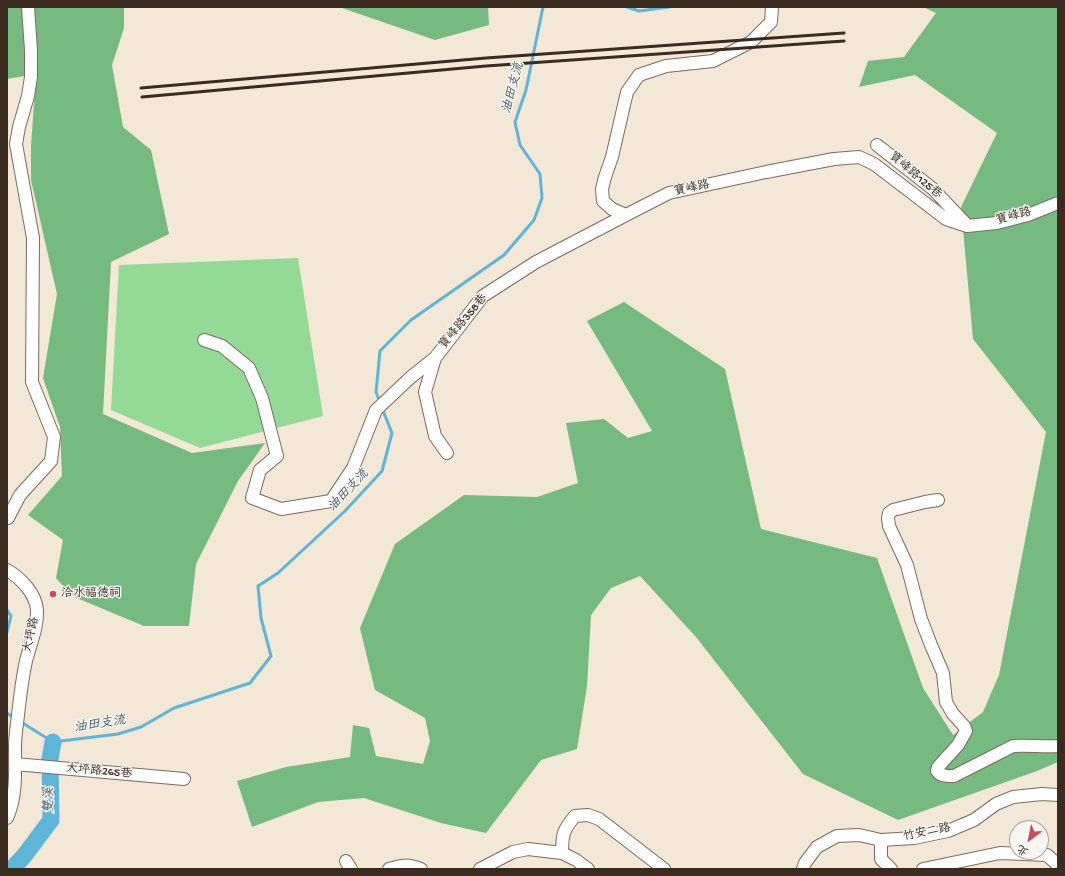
<!DOCTYPE html>
<meta charset="utf-8">
<style>
body{margin:0}
#map{position:relative;width:1065px;height:876px;overflow:hidden;background:#f3e7d5;font-family:"Gochi Hand","LXGW WenKai TC",sans-serif}
canvas{display:block}
.frame{position:absolute;inset:0;border:8px solid #3b2a1e;pointer-events:none}
.north{position:absolute;left:1009px;top:820px;width:40px;height:40px;box-sizing:border-box;background:#f6f6f2;border:1px solid #aba49d;border-radius:50%;rotate:212deg;font-size:11px;font-weight:700;line-height:16px;text-align:center;color:#3b2a1e}
.north::after{content:'';display:block;margin:auto;width:14px;height:18px;background:#d1495b;clip-path:polygon(50% 0,100% 100%,50% 72%,0 100%)}
</style>
<div id="map">
<canvas width="1065" height="876"></canvas>
<div class="frame"></div>
<div class="north">北</div>
</div>
<script>
const ctx = document.querySelector('canvas').getContext('2d');
ctx.lineJoin = 'round';
function fillPath(path, color) {
  ctx.fillStyle = color;
  ctx.fill(path, 'evenodd');
}
function strokePath(path, color, width, dash) {
  ctx.strokeStyle = color;
  ctx.lineWidth = width;
  ctx.lineCap = dash ? 'butt' : 'round';
  ctx.setLineDash(dash || []);
  ctx.stroke(path);
}
function label(font, color, halo, rows, align = 'center') {
  ctx.font = font + ' "Gochi Hand","LXGW WenKai TC",sans-serif';
  ctx.lineWidth = 3;
  ctx.setLineDash([]);
  ctx.textBaseline = 'middle';
  ctx.strokeStyle = halo;
  ctx.fillStyle = color;
  for (const [text, x, y, turn = 0] of rows) {
    ctx.save();
    ctx.translate(x, y);
    ctx.rotate((+turn || 0) * Math.PI / 180);
    ctx.textAlign = isNaN(turn) ? turn : align;
    if (halo) ctx.strokeText(text, 0, 0);
    ctx.fillText(text, 0, 0);
    ctx.restore();
  }
}
const green = new Path2D(`
 M298,258L323,416L200,448L111,410L119,265Z`);
const forest = new Path2D(`
 M7,7H124V28L112,65L123,127L151,150L169,234L111,262L103,414L192,453L265,443L238,481L196,564L189,626H144L72,596L56,578L63,540L28,515L62,476L60,427L43,378L57,294L31,180V146L36,74L7,79Z
 M339,7H488L489,25L435,40Z
 M923,7H1058V762L1037,771L898,820L803,774L696,637L640,576L611,588L591,615L587,686L577,749L541,760L486,833L441,823L364,798L318,802L252,827L237,781L286,767L350,757L353,725L369,728L376,756L423,764L430,741L425,718L375,690L360,628L395,544L464,495L537,497L578,483L566,423L604,419L628,438L652,431L587,321L624,302L725,369L761,529L877,558L923,688L953,735L983,712L999,675L1046,432L973,339L961,207L997,133L915,75L859,87L868,61L904,57L936,13Z`);
const stream = new Path2D(`
 M627,7L639,11L669,7
 M380,402L376,392L380,351L411,320L504,255L534,220L542,198L540,174L520,145L515,122L526,90L543,7
 M7,610L11,616L7,632
 M7,713L14,718
 M21,722L53,742L118,734L141,727L174,708L250,683L271,656L261,618L258,586L278,573L345,511L382,471L392,433L382,408`);
const river = new Path2D(`
 M12,869L24,856L51,820L50,759L53,742`);
const minor = new Path2D(`
 M772,7L771,22L751,42L713,61L666,66L639,75L627,92L612,157L605,177L602,189L603,201L612,209L626,215L669,193L766,172L834,159L859,157L874,164L946,219L967,226L997,223L1028,215L1058,203
 M877,145L933,189L967,225
 M204,340L222,346L249,368L262,398L277,456L260,470L252,498L281,509L331,501L353,468L376,410L411,377L435,358
 M447,453L435,436L425,392L435,358L483,296L536,262L626,215
 M938,500L925,502L893,510L889,513L888,518L889,526L907,565L921,619L931,645L943,673L946,702L953,714L964,726L966,731L958,745L938,767L937,771C941,777 948,776 954,776L1013,746C1028,745 1043,747 1058,746
 M8,518L20,495L51,461L54,437L32,382L33,238L16,144L19,127L28,96L31,77V50L28,7
 M7,570C21,578 36,594 37,610C38,627 30,645 26,661C22,679 20,697 18,715C17,725 15,736 15,746C15,769 17,796 7,818
 M15,764L184,779
 M881,840V859L891,869
 M562,853C562,835 563,830 575,816L588,815L599,819L664,869
 M346,861L351,869
 M389,869C401,865 408,864 421,869
 M480,869L513,852L528,849L562,853L576,860L588,869
 M803,869L805,863L817,847L837,836L859,835L881,840L914,838L948,831L974,820L996,804L1013,797L1042,794L1058,795
 M923,869L1000,853L1047,855L1058,865`);
const rail = new Path2D(`
 M141,88L486,58L844,33
 M142,97L486,66L844,41`);
const markers = [
 [53,594,4,"#d1495b"]
];
const streetNames = [
 ["寶峰路125巷",915,176,40],
 ["寶峰路",692,189,-12],
 ["寶峰路",1014,217,-15],
 ["寶峰路358巷",464,322,-50],
 ["大坪路",32,635,-78],
 ["大坪路265巷",99,772,5],
 ["竹安二路",927,833,-11]
];
const poiNames = [
 ["洽水福德祠",61,594]
];
const waterNames = [
 ["油田支流",514,88,-75],
 ["油田支流",349,491,-46],
 ["油田支流",100,725,-9],
 ["雙溪",50,800,-91]
];
fillPath(green, '#92da95');
fillPath(forest, '#75ba7e');
strokePath(stream, '#5db5da', 3);
strokePath(river, '#5db5da', 17);
strokePath(minor, '#7b6c5e', 14);
strokePath(minor, '#fff', 12);
strokePath(rail, '#3b2a1e', 3);
for (const [x, y, r, color] of markers) {
  const dot = new Path2D();
  dot.arc(x, y, r, 0, 2 * Math.PI);
  ctx.fillStyle = color;
  ctx.fill(dot);
  strokePath(dot, '#f6f6f2', 1.5);
}
label('12px', '#3b2a1e', '#f6f6f2', streetNames);
label('12px', '#3b2a1e', '#f6f6f2', poiNames, 'left');
label('italic 13px', '#475b60', '#f6f6f2', waterNames);
</script>
